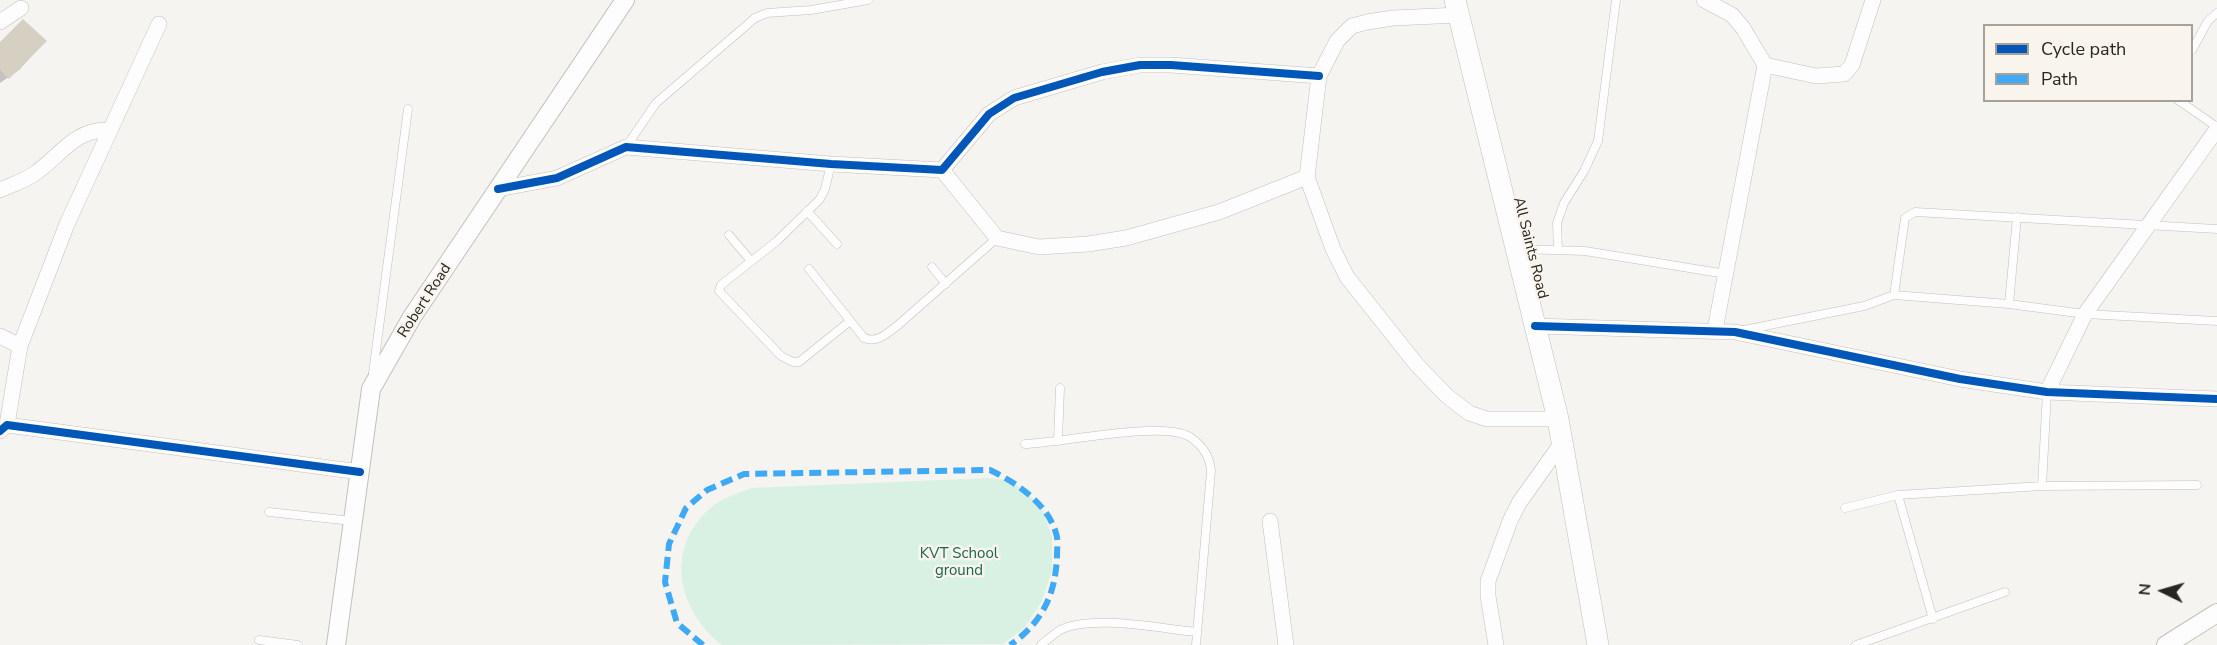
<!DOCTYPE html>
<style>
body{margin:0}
#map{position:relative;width:2217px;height:645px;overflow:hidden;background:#f6f4f0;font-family:"Nunito Sans",sans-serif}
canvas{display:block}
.legend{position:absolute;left:1983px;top:24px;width:210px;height:78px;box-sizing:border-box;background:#f9f5ed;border:2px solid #a5a29c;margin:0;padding:8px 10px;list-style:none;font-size:18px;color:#272623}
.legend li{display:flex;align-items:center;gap:12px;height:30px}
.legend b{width:30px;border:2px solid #a5a29c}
.north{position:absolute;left:2133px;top:561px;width:60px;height:60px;-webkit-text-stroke:4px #f9f5ed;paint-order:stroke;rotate:275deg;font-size:16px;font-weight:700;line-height:24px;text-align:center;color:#272623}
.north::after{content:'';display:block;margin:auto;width:21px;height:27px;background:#272623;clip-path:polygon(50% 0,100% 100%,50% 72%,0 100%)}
</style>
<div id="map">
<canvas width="2217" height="645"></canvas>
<ul class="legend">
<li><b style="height:8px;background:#0057b8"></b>Cycle path</li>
<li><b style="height:8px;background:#3fa9f5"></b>Path</li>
</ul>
<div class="north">N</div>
</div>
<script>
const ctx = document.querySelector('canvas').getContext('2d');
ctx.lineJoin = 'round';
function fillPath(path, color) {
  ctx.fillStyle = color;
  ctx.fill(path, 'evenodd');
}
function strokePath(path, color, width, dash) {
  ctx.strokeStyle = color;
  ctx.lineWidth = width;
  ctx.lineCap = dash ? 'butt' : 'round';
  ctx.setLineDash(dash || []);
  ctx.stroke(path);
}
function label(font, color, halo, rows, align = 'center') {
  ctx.font = font + ' "Nunito Sans",sans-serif';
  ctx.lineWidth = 5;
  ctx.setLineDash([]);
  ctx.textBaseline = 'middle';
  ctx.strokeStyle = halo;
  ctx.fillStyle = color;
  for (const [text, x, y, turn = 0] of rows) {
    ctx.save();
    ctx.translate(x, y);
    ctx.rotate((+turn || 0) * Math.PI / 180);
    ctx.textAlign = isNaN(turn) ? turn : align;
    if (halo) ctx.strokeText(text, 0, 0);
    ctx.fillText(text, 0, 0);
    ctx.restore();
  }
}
const green = new Path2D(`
 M989,478L1012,481L1041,506L1052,537V571L1042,601L1024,628L1003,644L722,645C681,613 665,557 703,515C716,500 735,494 752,488Z`);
const shadow = new Path2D(`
 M45,41L19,70L0,83V44Z`);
const building = new Path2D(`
 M23,19L47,41L9,79L0,70V42Z`);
const service = new Path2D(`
 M2192,50L2208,21L2217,13
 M2178,100L2217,127
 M626,147L656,103L755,18L767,13L811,10L868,0
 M831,164L825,189L820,199L777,241L721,285L719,291L781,356L793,362H799L850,321
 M807,211L837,244
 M729,235L751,261
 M1519,249L1585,251L1726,274
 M1558,250L1557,223L1564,203L1584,171L1598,141L1616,0
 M932,267L946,284
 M809,269L864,338C878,343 886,334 897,326L997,238
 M1894,295L1905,218L1915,212L2217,229
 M2009,304L2017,217
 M1744,330L1864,306L1894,295L2009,304L2085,314L2217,321
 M373,373L408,109
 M1058,441L1060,388
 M1025,444C1061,443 1163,420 1190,437C1202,445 1210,457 1211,471L1196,645
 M2042,486L2047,392
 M1898,495L1933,619
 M1845,508L1898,495L2042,486L2197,485
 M269,512L352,521
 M259,640L298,645
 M1041,645C1047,640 1054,634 1060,630C1092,614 1162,629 1197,632
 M1856,645L2005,592`);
const minor = new Path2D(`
 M1704,0L1732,15L1743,28L1765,65L1715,330
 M1459,15L1393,18L1367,22L1352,26L1337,41L1319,76L1307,177L1333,249L1347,277L1417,365L1447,396L1469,413L1487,419H1558
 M0,22L21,8
 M1765,65L1816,76L1844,74L1852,65L1873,0
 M942,170L997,238L1039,247L1088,244L1126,238L1219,212L1307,177
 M498,189L557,178L626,147L831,164L942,170L989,114L1014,98L1102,72L1140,65H1171L1319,76
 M0,190C11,185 24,181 34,174C62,155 73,129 110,130
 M1535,326L1735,332L1960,379L2047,392L2217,399
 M0,336L20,346L7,425
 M20,346L67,224L159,24
 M2047,392L2085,314L2217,129
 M0,431L7,425L360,472
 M1270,521L1286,645
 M1496,645L1488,596V581L1510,521L1519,503L1561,444`);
const tertiary = new Path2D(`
 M336,645L371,389L412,317L625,0
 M2166,645L2217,613`);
const secondary = new Path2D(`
 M1455,0L1558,419L1598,645`);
const quiet = new Path2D(`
 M703,645L677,623L665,582L669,544L686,508L707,490L744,474L990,470C1017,483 1050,505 1057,537C1058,542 1057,550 1057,555C1056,594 1042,623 1010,645`);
const cycleway = new Path2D(`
 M498,189L557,178L626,147L831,164L942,170L989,114L1014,98L1102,72L1140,65H1171L1319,76
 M1535,326L1735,332L1960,379L2047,392L2217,399
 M0,431L7,425L360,472`);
const streetNames = [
 ["All Saints Road",1530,248,76],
 ["Robert Road",425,301,-57]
];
const parkNames = [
 ["KVT School",959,554],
 ["ground",959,571]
];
fillPath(green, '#d8f1e2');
fillPath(shadow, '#0003');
fillPath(building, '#d6d0c3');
strokePath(service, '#c1bfbc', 9);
strokePath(minor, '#c1bfbc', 16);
strokePath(tertiary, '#c1bfbc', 20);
strokePath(secondary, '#c1bfbc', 22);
strokePath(service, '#fefdfd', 8);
strokePath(minor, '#fefdfd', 15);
strokePath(tertiary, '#fefdfd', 18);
strokePath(secondary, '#fefdfd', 21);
strokePath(quiet, '#3fa9f5', 6, [12, 6]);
strokePath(cycleway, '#0057b8', 8);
label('15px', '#272623', '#f9f5ed', streetNames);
label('15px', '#186548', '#f9f5ed', parkNames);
</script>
